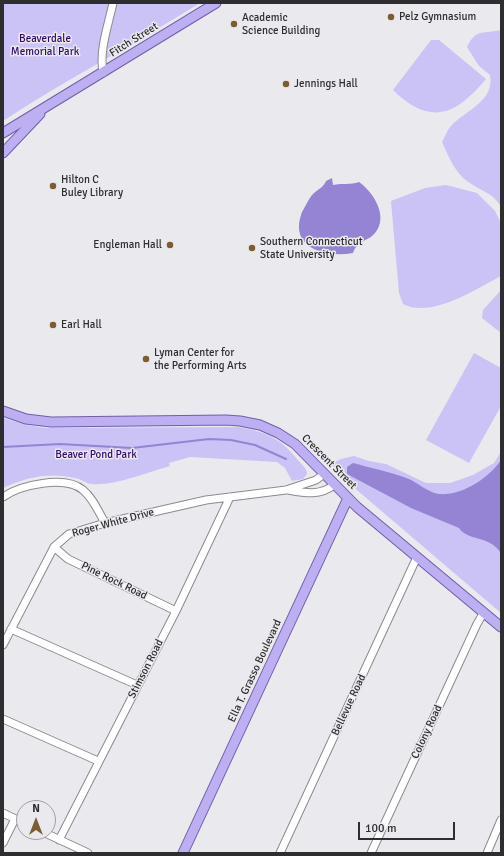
<!DOCTYPE html>
<style>
body{margin:0}
#map{position:relative;width:504px;height:856px;overflow:hidden;background:#eae9ee;font-family:Signika,sans-serif}
canvas{display:block}
.frame{position:absolute;inset:0;border:4px solid #2e2e30;pointer-events:none}
.north{position:absolute;left:16px;top:800px;width:40px;height:40px;box-sizing:border-box;background:#eae9ee;border:1px solid #9f9ea2;border-radius:50%;rotate:0deg;font-size:11px;font-weight:700;line-height:16px;text-align:center;color:#2e2e30}
.north::after{content:'';display:block;margin:auto;width:14px;height:18px;background:#7c5c32;clip-path:polygon(50% 0,100% 100%,50% 72%,0 100%)}
.scale{position:absolute;left:358px;top:822px;width:97px;height:18px;box-sizing:border-box;border:2px solid #2e2e30;border-top:0;padding-left:5px;font-size:12px;line-height:14px;white-space:nowrap;color:#2e2e30;-webkit-text-stroke:3px #eae9ee;paint-order:stroke}
</style>
<div id="map">
<canvas width="504" height="856"></canvas>
<div class="frame"></div>
<div class="north">N</div>
<div class="scale">100 m</div>
</div>
<script>
const ctx = document.querySelector('canvas').getContext('2d');
ctx.lineJoin = 'round';
function fillPath(path, color) {
  ctx.fillStyle = color;
  ctx.fill(path, 'evenodd');
}
function strokePath(path, color, width, dash) {
  ctx.strokeStyle = color;
  ctx.lineWidth = width;
  ctx.lineCap = dash ? 'butt' : 'round';
  ctx.setLineDash(dash || []);
  ctx.stroke(path);
}
function label(font, color, halo, rows, align = 'center') {
  ctx.font = font + ' Signika,sans-serif';
  ctx.lineWidth = 3;
  ctx.setLineDash([]);
  ctx.textBaseline = 'middle';
  ctx.strokeStyle = halo;
  ctx.fillStyle = color;
  for (const [text, x, y, turn = 0] of rows) {
    ctx.save();
    ctx.translate(x, y);
    ctx.rotate((+turn || 0) * Math.PI / 180);
    ctx.textAlign = isNaN(turn) ? turn : align;
    if (halo) ctx.strokeText(text, 0, 0);
    ctx.fillText(text, 0, 0);
    ctx.restore();
  }
}
const green = new Path2D(`
 M3,3H200C135,44 67,79 3,121Z
 M501,30V207C493,192 480,191 467,181C455,173 448,155 442,142C445,137 447,130 451,126C466,110 495,101 490,75L479,66L467,47C476,28 484,34 501,30Z
 M431,40H439L486,79C455,116 430,126 393,90Z
 M446,185L477,193L495,211L501,223V276C476,289 431,319 403,304L399,293L391,201L425,188Z
 M501,290V333L482,318L483,310Z
 M474,353L501,368V406L469,463L426,440Z
 M3,418L27,425L46,428L239,427C266,432 280,438 297,459C301,464 307,468 307,474L303,479L292,481L285,468L277,462L190,457L169,463L170,466C147,472 116,486 92,484C87,484 81,479 75,478C50,472 26,477 3,488Z
 M501,452V613L358,491L331,464L341,459L354,456L369,461L386,464L426,483H450L473,475L494,463Z`);
const water = new Path2D(`
 M332,178L333,185C343,183 350,185 359,182C373,192 389,216 375,233C368,242 358,239 353,253C325,258 288,248 302,212C305,207 309,198 313,194C318,189 324,187 326,181Z
 M501,460V553C489,535 467,541 459,528L411,508L347,474V467L353,463C371,468 391,472 409,479C418,483 429,493 439,494C462,496 489,478 501,460Z`);
const stream = new Path2D(`
 M3,447L60,444L132,448L209,439L231,440L255,445L286,459`);
const minor = new Path2D(`
 M103,73C99,50 108,26 113,3
 M288,490C305,493 320,496 334,485
 M3,497C20,485 65,475 83,490C93,498 98,511 105,523
 M54,547L68,559L176,611
 M11,629L137,685
 M3,645L54,547L69,534L105,523L206,500L286,490L316,480L324,474
 M3,719L98,761
 M3,813L24,823
 M43,832L88,853
 M59,840L176,611L230,497
 M3,843L15,819
 M280,853L417,557
 M371,853L477,624L484,612
 M487,853L501,820`);
const major = new Path2D(`
 M3,133L216,3
 M3,153L40,114
 M3,411L26,419L51,422L226,420L240,421L260,425L278,433L295,444L357,507L501,627
 M183,853L348,498`);
const markers = [
 [391,17,4,"#7c5c32"],
 [234,24,4,"#7c5c32"],
 [286,84,4,"#7c5c32"],
 [53,186,4,"#7c5c32"],
 [170,245,4,"#7c5c32"],
 [252,248,4,"#7c5c32"],
 [53,325,4,"#7c5c32"],
 [146,359,4,"#7c5c32"]
];
const poiNames = [
 ["Pelz Gymnasium",399,17],
 ["Academic",242,18],
 ["Science Building",242,31],
 ["Jennings Hall",294,84],
 ["Hilton C",61,180],
 ["Buley Library",61,193],
 ["Southern Connecticut",260,242],
 ["State University",260,255],
 ["Engleman Hall",162,245,"right"],
 ["Earl Hall",61,325],
 ["Lyman Center for",154,353],
 ["the Performing Arts",154,366]
];
const parkNames = [
 ["Beaverdale",45,39],
 ["Memorial Park",45,52],
 ["Beaver Pond Park",96,455]
];
const streetNames = [
 ["Fitch Street",134,40,-32],
 ["Crescent Street",329,462,45],
 ["Roger White Drive",113,523,-15],
 ["Pine Rock Road",114,581,26],
 ["Stimson Road",146,669,-63],
 ["Ella T. Grasso Boulevard",255,671,-65],
 ["Bellevue Road",349,705,-65],
 ["Colony Road",427,732,-65]
];
fillPath(green, '#cbc2f6');
fillPath(water, '#9484d3');
strokePath(stream, '#9484d3', 2);
strokePath(minor, '#8b8a8f', 9);
strokePath(major, '#705ea8', 11);
strokePath(minor, '#fff', 7);
strokePath(major, '#beaef2', 9);
for (const [x, y, r, color] of markers) {
  const dot = new Path2D();
  dot.arc(x, y, r, 0, 2 * Math.PI);
  ctx.fillStyle = color;
  ctx.fill(dot);
  strokePath(dot, '#eae9ee', 1.5);
}
label('11px', '#2e2e30', '#eae9ee', poiNames, 'left');
label('11px', '#310a6a', '#eae9ee', parkNames);
label('11px', '#2e2e30', '#eae9ee', streetNames);
</script>
